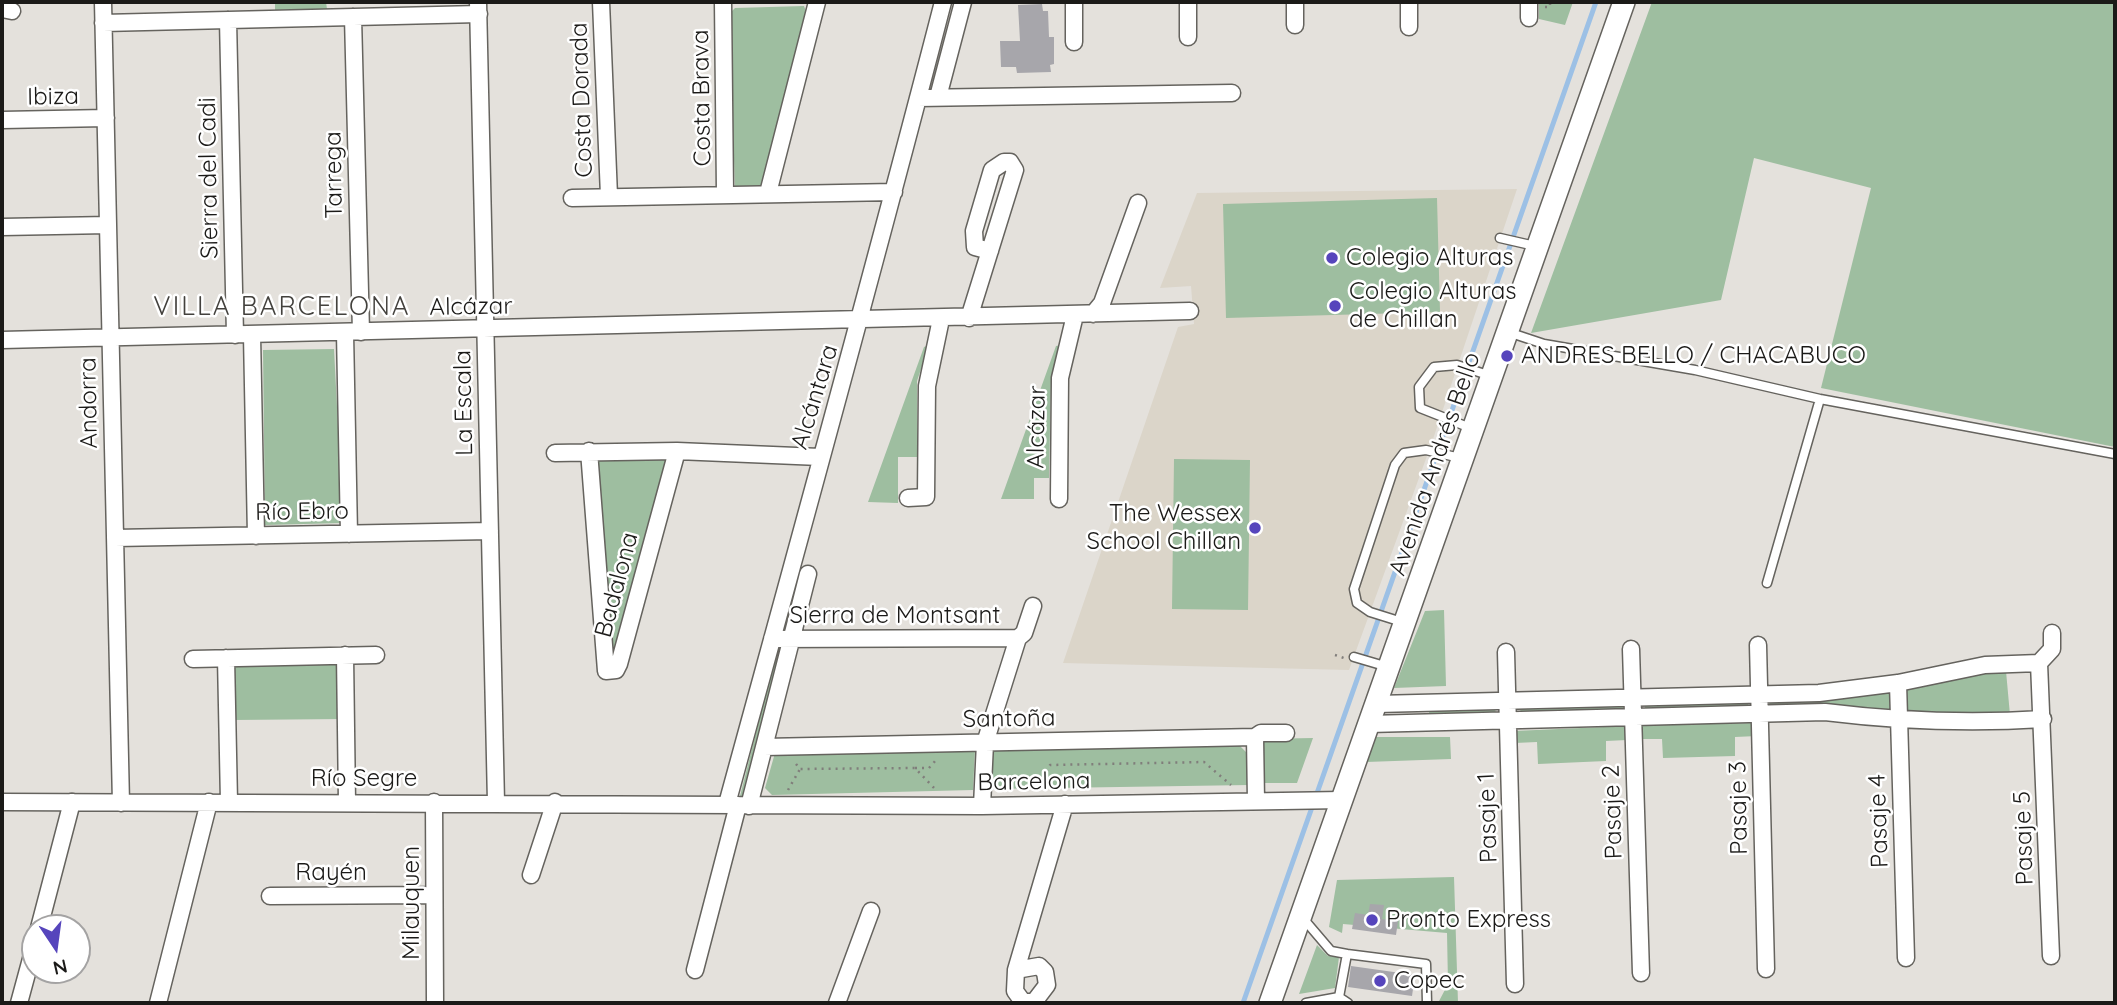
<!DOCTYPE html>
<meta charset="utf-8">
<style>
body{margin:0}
#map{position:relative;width:2117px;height:1005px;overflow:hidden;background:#e4e1dc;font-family:Quicksand,sans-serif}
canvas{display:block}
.frame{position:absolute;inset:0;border:4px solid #1b1a18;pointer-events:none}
.north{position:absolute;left:21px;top:914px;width:70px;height:70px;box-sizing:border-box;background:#fff;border:2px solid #a4a3a3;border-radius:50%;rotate:167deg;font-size:19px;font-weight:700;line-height:28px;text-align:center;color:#1b1a18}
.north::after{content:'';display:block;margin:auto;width:24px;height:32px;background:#5645bc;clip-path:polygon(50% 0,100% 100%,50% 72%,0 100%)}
</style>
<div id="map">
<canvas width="2117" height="1005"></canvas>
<div class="frame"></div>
<div class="north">N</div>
</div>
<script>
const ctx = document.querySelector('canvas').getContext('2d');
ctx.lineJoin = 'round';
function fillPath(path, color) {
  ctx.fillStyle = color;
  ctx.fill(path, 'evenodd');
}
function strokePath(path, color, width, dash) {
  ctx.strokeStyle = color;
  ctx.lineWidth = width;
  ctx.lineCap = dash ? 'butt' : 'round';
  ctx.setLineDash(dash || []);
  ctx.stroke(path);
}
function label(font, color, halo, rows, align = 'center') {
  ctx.font = font + ' Quicksand,sans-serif';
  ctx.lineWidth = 5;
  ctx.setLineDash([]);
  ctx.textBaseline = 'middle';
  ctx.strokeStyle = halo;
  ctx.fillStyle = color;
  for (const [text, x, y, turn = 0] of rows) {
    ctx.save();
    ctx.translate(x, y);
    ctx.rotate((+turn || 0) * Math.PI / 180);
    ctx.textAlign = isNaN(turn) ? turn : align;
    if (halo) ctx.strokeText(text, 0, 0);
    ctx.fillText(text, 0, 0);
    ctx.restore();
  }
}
const built = new Path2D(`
 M1517,189L1431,445L1349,670L1063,663L1178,327L1194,324L1191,286L1160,288L1197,193Z`);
const green = new Path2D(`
 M275,2H326L327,9L275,10Z
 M1539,2H1573L1565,25L1539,19Z
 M1652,2H2115V447L1821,388L1871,188L1754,158L1721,300L1531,333Z
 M804,6L808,17L762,189H735L729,14L735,8Z
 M1437,198L1440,312L1226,318L1223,204Z
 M929,345L917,381V457H898V503L868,502L924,347Z
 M1061,345L1051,378L1049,478H1034V499H1001L1056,346Z
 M334,349L343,523L265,525L263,350Z
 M593,453L674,455L610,667Z
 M1174,459L1250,460L1248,610L1172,609Z
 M1444,610L1446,686L1394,688L1425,611Z
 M775,658L780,659L745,797L740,796Z
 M341,660L343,719L233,720V665Z
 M2006,671L2010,715L1924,716L1770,706L1769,701L1977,672Z
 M1748,701V707L1645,710V705Z
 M1623,704V710L1521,714L1520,708Z
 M1495,708L1496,714L1429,716V710Z
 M1757,723V736L1735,737V756L1663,758L1662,739H1641V725Z
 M1626,726L1627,740L1606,741V761L1538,764L1537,742L1515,743L1514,731Z
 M1375,737H1450L1451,759L1366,762Z
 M1313,738L1297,783H1261L1260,739Z
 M1240,746L1249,755V785L990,789L992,749Z
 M975,750L973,790L772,795L765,788L775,753Z
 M1454,877L1458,1003H1438L1448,984L1447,933L1343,924L1342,933L1329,927L1337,880Z
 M1317,945L1328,956L1339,957L1335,988L1299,994Z`);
const stream = new Path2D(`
 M1243,1003L1596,2`);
const building = new Path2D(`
 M1042,4L1043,11H1048L1049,37H1054V64L1050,65L1051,72L1017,73L1016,67H1001L1000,41H1020L1018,5Z
 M1370,904L1384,905L1382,919L1398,921L1396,935L1352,929L1355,913L1368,915Z
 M1351,966L1415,975L1412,996L1348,987Z`);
const path = new Path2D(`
 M1545,7H1550V2
 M1335,655L1344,658
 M796,764L800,769L915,768L935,789
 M915,768H929L936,760
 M788,790L800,769
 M1036,790L1050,765L1204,762L1231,785`);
const lane = new Path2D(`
 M1500,238L1535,246
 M1508,332L1544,344L1695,370L1820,399L2115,454
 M1473,429L1420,408L1419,387L1434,367L1457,365L1491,376
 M1767,583L1820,399
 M1402,622L1370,612L1357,603L1354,589L1395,465L1404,453L1426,450L1460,458
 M1354,657L1388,667
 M1302,917L1331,951L1347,954
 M1339,997L1347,954L1426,964L1427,1003
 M1306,1003L1339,997L1348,1003`);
const street = new Path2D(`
 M103,2L121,803
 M478,2L496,802
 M601,2L609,196
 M723,2L725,193
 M1074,2V42
 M1188,2V37
 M1295,2V25
 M1409,2V27
 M1529,2V18
 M2,9L12,11
 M353,17L361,332
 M228,20L235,335
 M103,23L479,14
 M938,97L963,2
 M918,98L1232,93
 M2,120L106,118
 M768,193L817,2
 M572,198L894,192
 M2,227L108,225
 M1093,314L1102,303L1138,203
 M969,318L1015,170L1010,162H1004L992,170L974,231L975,247L990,251
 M345,333L349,534
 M252,335L256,536
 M2,340L1190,311
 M589,451L606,671L616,670L619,664L677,451
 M555,453L677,451L820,457
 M908,498L926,497L927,386L941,319
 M1059,499L1060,378L1075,315
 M115,538L490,531
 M772,639L1018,638
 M1758,645L1766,969
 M1631,649L1641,973
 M1506,652L1515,984
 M345,655L347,802
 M226,658L229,802
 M193,659L376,655
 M2039,663L2052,649V633
 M1898,683L1906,958
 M1377,704L1819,693L1898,683L1985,665L2039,663L2051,956
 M1369,724L1825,712C1898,721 1969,724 2043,719
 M1255,737L1261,733H1286
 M764,747L1255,737L1256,801
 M2,802L982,806L1342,800
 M434,802L435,1003
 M727,804C800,537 874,270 943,2
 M749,806L808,574
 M982,806L985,743L1018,638L1024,633L1033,606
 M531,875L555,802
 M270,896L434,895
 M39,928L72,802
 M695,970L738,805
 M1016,970L1039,966L1045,972L1047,985L1034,1002H1023L1015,991L1016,970L1065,804
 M19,1003L35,944
 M158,1003L209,802
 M837,1003L871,911`);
const secondary = new Path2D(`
 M1270,1003L1624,2`);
const markers = [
 [1332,258,7,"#5645bc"],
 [1335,306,7,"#5645bc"],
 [1507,356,7,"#5645bc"],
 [1255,528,7,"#5645bc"],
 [1372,920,7,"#5645bc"],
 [1380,981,7,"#5645bc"]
];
const streetNames = [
 ["Ibiza",53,97,-1],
 ["Costa Brava",702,98,-91],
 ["Costa Dorada",582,100,-92],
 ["Tarrega",334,175,-91],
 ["Sierra del Cadi",209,178,-91],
 ["Alcázar",471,307,-1],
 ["Alcántara",815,397,-73],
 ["Andorra",89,403,-91],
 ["La Escala",464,403,-91],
 ["Alcázar",1037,427,-89],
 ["Avenida Andrés Bello",1435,464,-71],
 ["Río Ebro",302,512,-1],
 ["Badalona",617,585,-75],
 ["Sierra de Montsant",895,616],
 ["Santoña",1009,719,-1],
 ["Río Segre",364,779],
 ["Barcelona",1034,782,-1],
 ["Pasaje 3",1739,808,-91],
 ["Pasaje 2",1613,812,-92],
 ["Pasaje 1",1488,818,-92],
 ["Pasaje 4",1879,821,-92],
 ["Pasaje 5",2024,838,-92],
 ["Rayén",331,873],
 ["Milauquen",412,903,-90]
];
const poiNames = [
 ["Colegio Alturas",1346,258],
 ["Colegio Alturas",1349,292],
 ["de Chillan",1349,320],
 ["ANDRES BELLO / CHACABUCO",1521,356],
 ["The Wessex",1241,514,"right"],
 ["School Chillan",1241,542,"right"],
 ["Pronto Express",1386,920],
 ["Copec",1394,981]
];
const neighbourhoodNames = [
 ["VILLA BARCELONA",282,307]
];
fillPath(built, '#dbd5c9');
fillPath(green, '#9ebea0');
strokePath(stream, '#9cc0e5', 5);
fillPath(building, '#a7a6ab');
strokePath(lane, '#65635e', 11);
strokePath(street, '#65635e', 19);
strokePath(secondary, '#65635e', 24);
strokePath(path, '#807e7b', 2.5, [2, 5]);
strokePath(lane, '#fff', 8);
strokePath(street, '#fff', 16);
strokePath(secondary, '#fff', 21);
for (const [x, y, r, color] of markers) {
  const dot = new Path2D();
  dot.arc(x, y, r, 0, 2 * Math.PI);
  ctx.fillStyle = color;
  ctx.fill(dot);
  strokePath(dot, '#fff', 2.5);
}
label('24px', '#1b1a18', '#fff', streetNames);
label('24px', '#1b1a18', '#fff', poiNames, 'left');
ctx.letterSpacing = '2px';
label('26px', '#43413d', '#fff', neighbourhoodNames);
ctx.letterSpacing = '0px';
</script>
